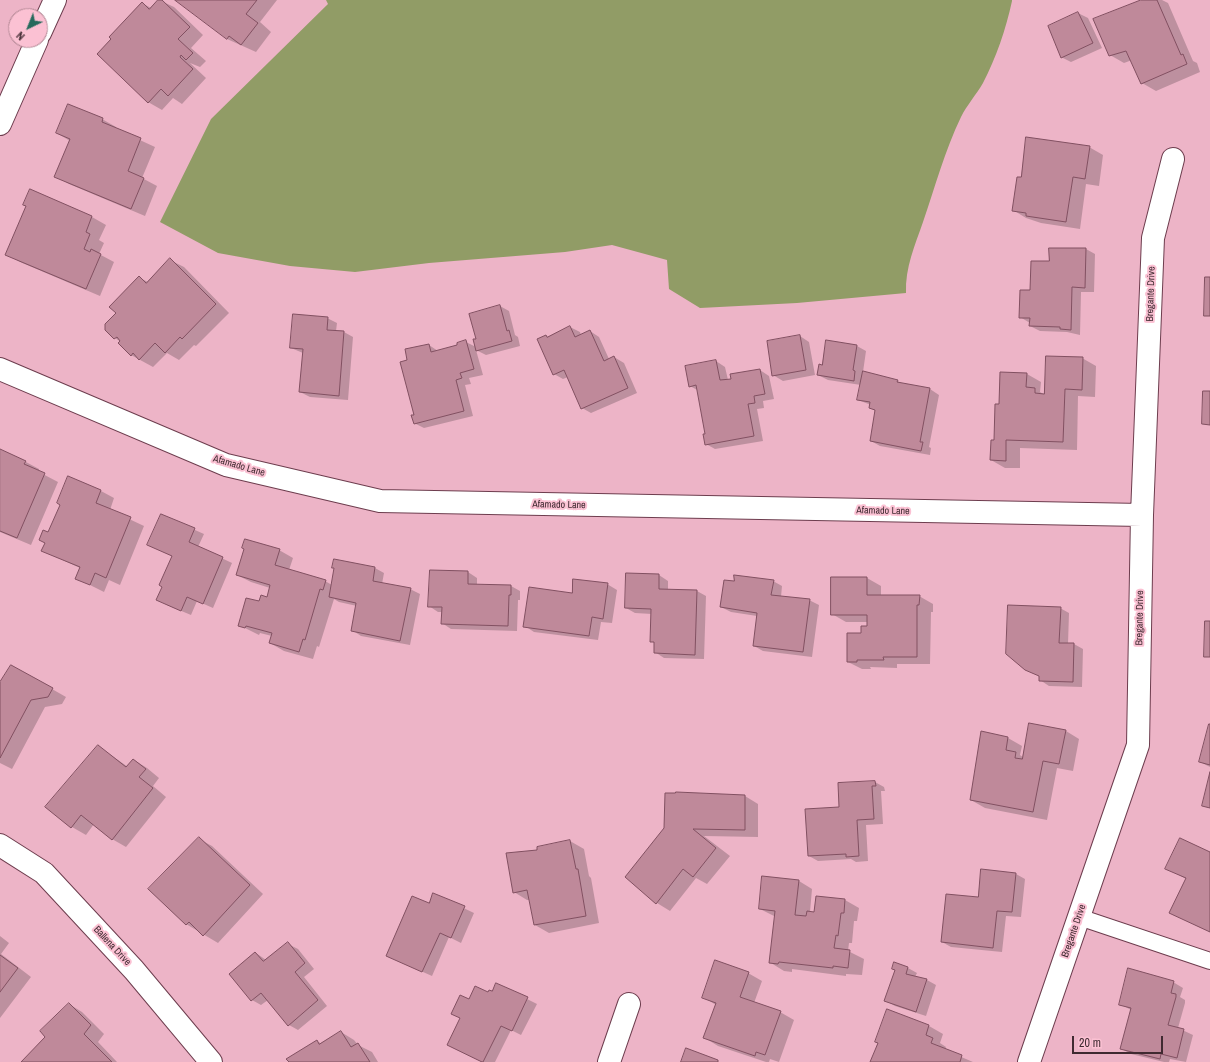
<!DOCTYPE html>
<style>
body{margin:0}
#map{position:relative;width:1210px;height:1062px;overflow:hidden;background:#edb4c7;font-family:"Archivo Narrow",sans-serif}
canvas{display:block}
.north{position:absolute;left:8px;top:8px;width:40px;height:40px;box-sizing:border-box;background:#fbc1d3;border:1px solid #b08592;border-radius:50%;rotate:223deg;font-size:11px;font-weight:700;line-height:16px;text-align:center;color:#402a31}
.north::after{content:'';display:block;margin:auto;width:14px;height:18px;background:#256a5c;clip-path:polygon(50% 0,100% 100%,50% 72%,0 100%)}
.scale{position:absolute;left:1072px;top:1036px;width:91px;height:18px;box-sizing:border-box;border:2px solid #402a31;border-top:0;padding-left:5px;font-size:12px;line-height:14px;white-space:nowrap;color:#402a31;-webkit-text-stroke:3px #fbc1d3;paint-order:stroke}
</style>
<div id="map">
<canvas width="1210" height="1062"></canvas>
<div class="north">N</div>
<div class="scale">20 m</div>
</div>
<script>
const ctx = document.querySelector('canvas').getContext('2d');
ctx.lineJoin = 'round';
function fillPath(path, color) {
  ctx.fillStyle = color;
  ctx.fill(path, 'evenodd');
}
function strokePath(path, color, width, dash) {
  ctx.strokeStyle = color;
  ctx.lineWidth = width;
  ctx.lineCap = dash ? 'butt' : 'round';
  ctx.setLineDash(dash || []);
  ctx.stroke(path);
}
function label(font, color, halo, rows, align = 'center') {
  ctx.font = font + ' "Archivo Narrow",sans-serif';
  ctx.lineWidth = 4;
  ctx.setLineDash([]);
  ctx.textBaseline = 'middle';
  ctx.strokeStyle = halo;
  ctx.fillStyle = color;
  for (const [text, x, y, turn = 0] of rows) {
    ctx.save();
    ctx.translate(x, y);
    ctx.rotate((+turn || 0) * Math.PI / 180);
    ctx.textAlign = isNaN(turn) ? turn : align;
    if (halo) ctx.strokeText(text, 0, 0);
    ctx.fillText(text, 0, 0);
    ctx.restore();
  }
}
const green = new Path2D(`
 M326,0H1012V1C1006,29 996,58 983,83C976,95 967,105 961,117C945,150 935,187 923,222C915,245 905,268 906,293L797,303L700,308L669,289L667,260L612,245L565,252L429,263L355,272L290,266L218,253L160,222L211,119L328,4Z`);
const shadow = new Path2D(`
 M159,0L174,7L203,35L191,48L206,61L200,67L190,63L206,78L182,104L173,98L162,110L148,102L142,3L151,8Z
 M177,0H277L260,22L271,32L256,52L227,39Z
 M1143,0H1162L1168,3L1193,61L1197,63L1200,72L1156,91L1142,83L1132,60L1124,63L1110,55Z
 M1078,13L1088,18L1102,48L1071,62L1061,57Z
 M102,119L116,127V129L155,147L142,178L157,186L145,216L69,184L55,176L70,141L57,133Z
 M1089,147L1103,155L1099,186L1086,184L1080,229L1041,223L1026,218L1013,210L1022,178Z
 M30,191L92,217L106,225L99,240L104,243L99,254L114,262L100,296L20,262L6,254L27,206Z
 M1086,249L1095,254L1094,292H1081L1080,335L1067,332L1040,331L1030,326V323L1020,317L1031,291L1050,262Z
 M170,260L184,267L229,313L196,346L194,345L179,360L167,353L153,367L131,355L121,342L115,338L117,313L140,278L148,282Z
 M500,306L509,311L515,335L518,337L520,346L486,355L476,350L483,375L469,378L471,384L465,385L473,416L424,428L414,423L408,360L429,345L438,351L459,346L466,342L476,347L477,339Z
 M327,318L337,323L336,331L344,332L353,337L348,400L310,397L300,392L303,353L291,348Z
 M570,327L580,332L581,335L590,331L599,337L609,359L614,357L624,363L637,393L591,413L582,408L568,377L563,379L554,374L546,336L548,337Z
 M800,336L809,342L815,375L783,381L773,375Z
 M827,341L857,346L866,351L863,372L897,381L904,384L930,389L939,395L929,447L931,448L930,455L880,446L871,441L876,411L870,408L871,405L858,400L861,385L828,380L818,375L822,366Z
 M1082,358L1096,366L1095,397L1078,396L1077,450L1020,448V468H1005L991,460L1000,405L1027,374L1041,382L1040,392L1045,395Z
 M716,361L725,367L728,380L760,370L769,376L774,399L763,401L764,408L757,409L763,441L715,449L706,444L707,435L699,391L690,386Z
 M0,450L26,462L39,469V472L58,482L31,545L0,532Z
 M101,491L114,498L110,510L144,526L120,585L109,580L104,592L76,578L80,568L43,551L46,543L40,540Z
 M161,515L204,534L198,547L232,563L213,608L197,601L191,615L167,605L163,586L172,556L149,545Z
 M279,550L293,558L289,570L325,581L332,585L375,568L384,573L382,584L410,589L420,594L410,645L361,636L352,630L357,606L339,602L334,599L319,647L317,646L313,659L284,651L270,643L272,636L260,633L259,635L239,625L260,603L267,598L270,588L251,582L237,575Z
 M431,571L468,572L477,578V585L511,586L520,591V600H518L517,631L451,629L442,623L443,612H438L429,606Z
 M627,574L659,575L668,581V590L697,591L706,596L704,659L664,658L655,652V643L651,641L652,614L635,613L626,608Z
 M832,578H867L881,586V596H919L933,604V612H931L930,664H897V668L870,667L871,669H862L848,662L862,634L868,627V622H846L832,614Z
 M773,581L782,586L781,597L809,600L819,605L812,657L763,651L754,646L757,616L731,612L721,607Z
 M607,584L617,590L612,623L601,622L598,640L534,632L525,626L572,594Z
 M1060,608L1069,613L1068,644H1074L1083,649L1082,687L1049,686L1040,680V676L1026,669Z
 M0,683L52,689L66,697L62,704L45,707L12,769L0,763Z
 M1210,726V767L1200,762Z
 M1066,731L1079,739L1073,771L1057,768L1047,820L985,808L971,800L982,733L1008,738L1022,746L1020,755L1024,758Z
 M98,746L128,767L134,760L147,768L159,778L153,786L166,797L126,847L112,839L94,824L86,835L72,827L47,807Z
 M875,782L884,787L885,791H881L883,824L866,825L868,861L856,862L851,859L818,861L809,856L840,808L839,784Z
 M745,796L758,804V837L704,836L730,856L707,884L696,878L670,911L657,903L665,828Z
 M199,839L212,846L263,894L218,943L186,924Z
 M570,841L584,849L589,876L591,878L599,923L549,933L535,925L530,900H527L514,892L507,854L539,851Z
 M1210,853V932L1170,913L1186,879L1166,868Z
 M1016,874L1025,879L1021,917L1006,916L1002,952L951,947L942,942L978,898Z
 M799,881L812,889L810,912L815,913L845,900L859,908L857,921H854L852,943H849L848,951L864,959L862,975L846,974V976L792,969V972L784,971L771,963L776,917L760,909Z
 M434,894L474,913L461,943L449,937L432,976L387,956L429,904Z
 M0,936L9,943L1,954L31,977L0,1018Z
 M288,944L298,949L314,969L304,977L327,1006L298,1030L289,1025L268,1000L261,1005L252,1000L256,953L266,960Z
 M908,968L917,973L915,977L927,980L936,985L926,1016L895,1006L886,1001Z
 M748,973L762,981L754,1003L780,1012L794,1020L779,1062L770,1059L769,1062H766L718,1046L705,1038L716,1005L703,997Z
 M1173,982L1183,988L1180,997L1185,1000V1003L1178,1028L1193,1035L1186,1062L1170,1059L1169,1062H1164L1131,1054L1122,1049L1131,1010L1120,1004Z
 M497,984L537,1004L521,1035L511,1030L495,1062H482L448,1045L488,993L493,992Z
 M69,1004L82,1012L104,1034L98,1042L117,1062H22L47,1037Z
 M887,1010L929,1026L943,1034L940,1043L946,1047L945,1050L973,1062H872Z
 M341,1032L354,1040L358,1045L372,1052L378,1062H290L317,1041L322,1044Z`);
const building = new Path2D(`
 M158,0H162L190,27L178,39L193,53L186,60L181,55L180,57L193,69L168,96L161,89L148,103L97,54L111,39L109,37L142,2L149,9Z
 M175,0H257L246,14L258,23L241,45L229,36L227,39Z
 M1141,0H1157L1181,55L1183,54L1187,64L1141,84L1126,51L1109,56L1093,19Z
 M1078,12L1093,43L1061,58L1048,26Z
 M68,104L103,118L102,122L141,138L128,171L144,178L131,209L54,177L70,139L56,133Z
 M1026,137L1090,146L1085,179L1073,177L1066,222L1026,216V213L1012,211L1017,177H1021Z
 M30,189L92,216L86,232L90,234L84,249L90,252L91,249L101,254L86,289L5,255L26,206L23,205Z
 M1049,248H1086L1085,288L1072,287L1071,330L1060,329V327L1029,326L1030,318H1019L1020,290H1030L1031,261H1049Z
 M170,258L216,304L182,339L180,337L165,353L155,343L139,360L133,353L131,356L118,343L120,341L117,337L114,339L105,330V324L116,313L109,307L139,276L146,283Z
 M1205,277H1210V316H1204Z
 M500,305L507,331L509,330L512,341L476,351L473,339H476L469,314Z
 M293,314L328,317L327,330L344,331L339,396L299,392L303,349L290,348Z
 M570,326L575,337L590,330L604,361L614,356L628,388L581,409L564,370L553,375L537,339L546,335L547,337Z
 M800,335L806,370L772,376L767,341Z
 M466,340L474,369L460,373L462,378L456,380L464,411L414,424L411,415H414L400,362L407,360L405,349L429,344L431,352L457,345V343Z
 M826,340L857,345L853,370L855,371L854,381L817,375L819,364L822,365Z
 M1046,356L1083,357L1082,390L1065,389L1063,442L1006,440V461L990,460L991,440H994L995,404H999L1000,372L1027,373L1026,387L1035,388V393L1044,394Z
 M716,360L720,380L731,379L730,374L760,369L765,394L754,396L755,403L748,404L754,436L705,445L703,434H705L696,385L689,387L685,366Z
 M863,371L898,380L897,382L930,388L920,442H923L921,451L870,441L875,410L869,408L870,402L857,400Z
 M1203,391H1210V425L1202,424Z
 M0,449L26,461L24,464L45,473L17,538L0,531Z
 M68,476L101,490L96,503L131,517L106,578L95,573L90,585L75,579L80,567L41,551L45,543L39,540L43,530L48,532L60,505L57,503Z
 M161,514L195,528L189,542L223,557L203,604L187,597L181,611L156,600L162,587L159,585L172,556L147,545Z
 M245,539L280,549L275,565L326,580L323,590L320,589L305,640L303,639L299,652L269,643L272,633L246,626L245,628L238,626L246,598L259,601L261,595L267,597L270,585L236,575L244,549L242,548Z
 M334,559L375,567L373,581L411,588L400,641L351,631L356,603L329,597L334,568H332Z
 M430,570L468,571V584L511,585V595H509L508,626L441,624L442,607H428Z
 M626,573L659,574V589L697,590L695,655L654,653V642H650L651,609L625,608Z
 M734,575L774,580L771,595L810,599L803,652L753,646L757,613L720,607L724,580L734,581Z
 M831,577H867V595H920L919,605H917V657H883L884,660H857V662H847V633H861V626H867V615H831Z
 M573,579L608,583L603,619L592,617L589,636L523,627L529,587L572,593Z
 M1008,605L1061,607L1059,643H1074L1073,682L1039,681V676L1025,670L1006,654Z
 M1205,621H1210V657H1204Z
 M11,665L53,688L48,697L31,700L0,758V682Z
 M1029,723L1066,730L1059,764L1043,761L1033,812L970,800L981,731L1008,737L1006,750L1016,752L1015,758L1022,759Z
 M1209,724H1210V765L1199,762Z
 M98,745L126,767L133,759L146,769L139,777L153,788L112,840L81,815L71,828L45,807Z
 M1210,772V808L1202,806Z
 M875,781L876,786H872L874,819L857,820L859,856L846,857V854L808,856L805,809L839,807L838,783Z
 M676,792L745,795V830L693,829L716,848L693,877L683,869L656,904L625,877L664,828L665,793H675Z
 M199,837L250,885L203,936L189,922L186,925L148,889Z
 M1180,838L1210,852V932L1169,913L1186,878L1165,869Z
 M570,840L576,869H578L586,916L534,925L527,890L513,893L506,853L537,850V847Z
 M981,869L1016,873L1012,912L997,911L993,948L941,942L946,894L978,897Z
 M762,876L799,880L795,915L806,916L807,911L814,912L816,896L845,899L844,913H841L838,936L836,935L834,948L850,950L848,968L833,966V968L779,962L778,964L769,963L775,911L759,909Z
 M433,893L465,906L451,938L440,933L422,972L386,956L412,896L429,903Z
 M288,942L305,963L295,972L318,1000L288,1026L261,993L251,1001L229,974L255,952L263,961Z
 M0,955L18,968L0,992Z
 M715,960L749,972L740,997L781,1011L765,1055L756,1052L755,1056L703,1038L716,1003L702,998Z
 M894,962L908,967L906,974L927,979L916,1012L884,1001L895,970L892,969Z
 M1128,968L1174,981L1171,993L1176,994V997L1168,1025L1184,1029L1177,1058L1161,1054L1160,1059L1120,1049L1131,1008L1119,1005Z
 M496,983L528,997L512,1031L501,1026L483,1062H482L447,1045L460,1018L451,1014L460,995L469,999L475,986L488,992L489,990L492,991Z
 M69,1003L91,1025L84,1034L112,1062H21L45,1037L40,1031Z
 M887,1009L929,1025L926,1035L933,1038L931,1043L962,1055L960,1062H870L878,1043L875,1042Z
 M341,1031L351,1047L358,1043L370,1062H289L286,1059L317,1040L319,1044Z
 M686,1048L718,1060V1062H681Z`);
const lane = new Path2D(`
 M1079,917L1210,961`);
const street = new Path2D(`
 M40,33L55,0
 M0,124L37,40
 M0,369L226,465L380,501L1142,515
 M0,845L44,873L134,970L211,1062
 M609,1062L629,1004
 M1029,1062L1138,745L1142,515L1153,238L1173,159`);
const streetNames = [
 ["Bregante Drive",1151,294,-88],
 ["Afamado Lane",239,466,16],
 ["Afamado Lane",559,505,1],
 ["Afamado Lane",883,511,1],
 ["Bregante Drive",1140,618,-89],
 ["Bregante Drive",1074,931,-71],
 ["Ballena Drive",112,946,47]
];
fillPath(green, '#919c66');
fillPath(shadow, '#0003');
fillPath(building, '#bf899a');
strokePath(building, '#815061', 1);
strokePath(lane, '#6d3d4e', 18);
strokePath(street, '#6d3d4e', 24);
strokePath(lane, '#fff', 16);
strokePath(street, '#fff', 22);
label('10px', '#402a31', '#fbc1d3', streetNames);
</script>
